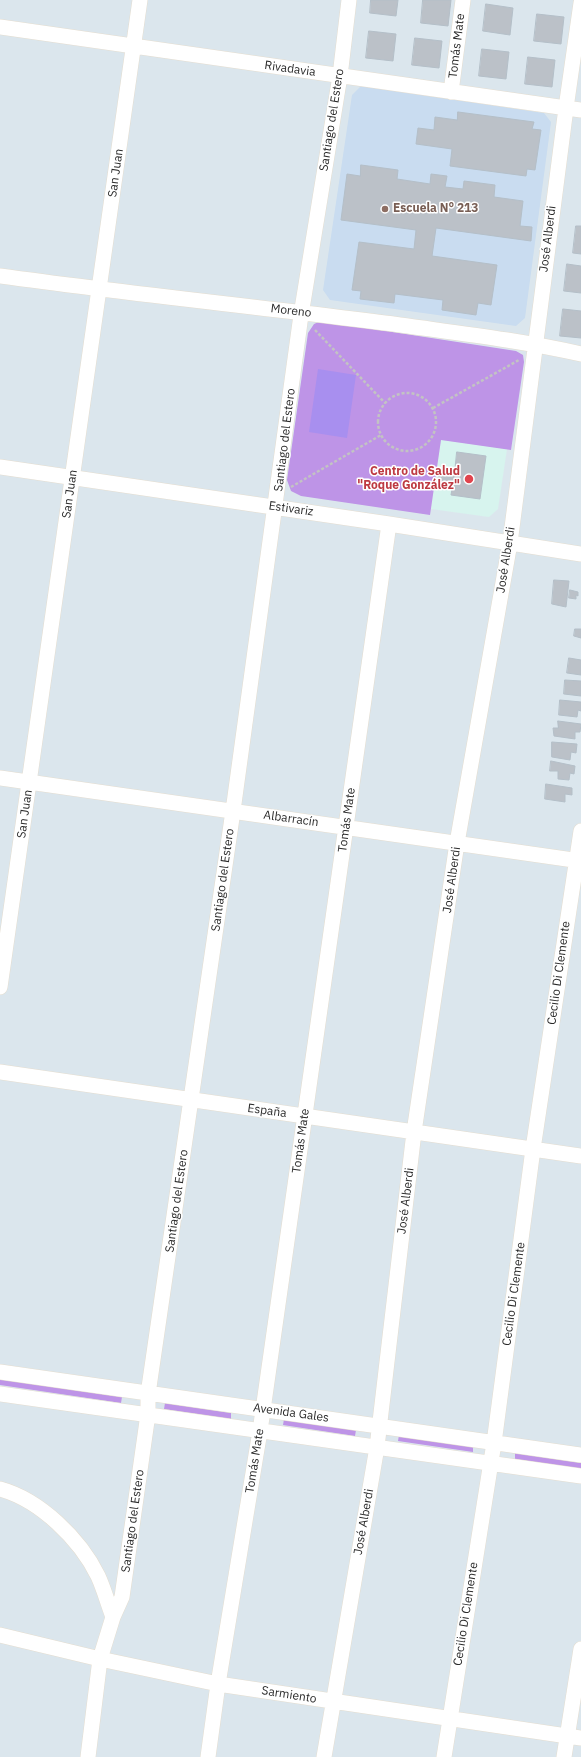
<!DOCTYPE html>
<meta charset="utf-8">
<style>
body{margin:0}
canvas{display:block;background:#dbe6ed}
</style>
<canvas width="581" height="1757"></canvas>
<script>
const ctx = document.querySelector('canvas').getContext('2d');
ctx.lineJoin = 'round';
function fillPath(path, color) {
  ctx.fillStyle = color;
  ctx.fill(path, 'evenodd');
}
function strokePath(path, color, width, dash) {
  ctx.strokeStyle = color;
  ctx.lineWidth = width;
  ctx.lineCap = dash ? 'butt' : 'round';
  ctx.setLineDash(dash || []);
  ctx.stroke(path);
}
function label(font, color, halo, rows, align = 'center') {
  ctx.font = font + ' "IBM Plex Sans",sans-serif';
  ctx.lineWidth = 3;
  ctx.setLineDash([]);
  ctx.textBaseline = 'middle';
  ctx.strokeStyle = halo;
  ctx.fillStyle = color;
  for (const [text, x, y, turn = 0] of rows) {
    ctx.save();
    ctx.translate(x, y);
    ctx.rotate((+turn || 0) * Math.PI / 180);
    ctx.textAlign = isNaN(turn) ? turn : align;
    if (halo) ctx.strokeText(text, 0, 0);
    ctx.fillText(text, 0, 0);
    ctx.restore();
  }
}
const education = new Path2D(`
 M361,86L544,113L551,122L525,318L516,326L330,300L323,290L352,95Z`);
const medical = new Path2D(`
 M441,440L507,449L498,509L489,517L431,509Z`);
const green = new Path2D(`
 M321,321L516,351L523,355L524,362L511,450L441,440L430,515L301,496L291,491L287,480L308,333L314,324Z
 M0,1379L122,1397L121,1403L0,1385Z
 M165,1403L231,1413V1419L164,1409Z
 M284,1419L356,1430L355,1436L283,1425Z
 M399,1435L473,1446V1452L398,1441Z
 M515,1453L581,1463V1469L515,1459Z`);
const pitch = new Path2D(`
 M318,369L356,375L347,438L309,432Z`);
const building = new Path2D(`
 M371,0H398L396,16L370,13Z
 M423,0H451L448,26L421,23Z
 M486,4L513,8L510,35L483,31Z
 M537,14L564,17L561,44L534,41Z
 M369,31L396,34L393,61L366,58Z
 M415,38L442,41L439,68L412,65Z
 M482,49L509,52L506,79L479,76Z
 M528,57L555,60L552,87L525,84Z
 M458,112L534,122L532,129L541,130L535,170L527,169L526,176L450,166L452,149L416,144L418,128L434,130L435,117L457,120Z
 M361,165L398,170L397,179L430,184L431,174L447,176L445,187L463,189L464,181L495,185L494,197L523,201L520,226L532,227L531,241L436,228L432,256L497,265L491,305L478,303L476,315L442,310L443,300L395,294L394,303L360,299L361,291L352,290L359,242L414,249L416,230L341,220L347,174L360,176Z
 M576,226H581V254L573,253Z
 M567,264L581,266V293L564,291Z
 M563,309L581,311V338L560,336Z
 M457,452L486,456L480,499L451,495L452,489L437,487L439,472L454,475Z
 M554,580L569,581L566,607L552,604Z
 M570,590L578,592V596L576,595V599L569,598Z
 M575,629H581V638L574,636Z
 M569,658L581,660V675L567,673Z
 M565,680L581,681V696L564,694Z
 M560,700L581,702V711L578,710L577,717L559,715Z
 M558,721L581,724L580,732H575V739L554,736L553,728H558Z
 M552,742L577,744L576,753L571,752L570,760L552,757Z
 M551,761L575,766L574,774L570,773L569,780L558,779V771H550Z
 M546,784L572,788V795L565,794V802L545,799Z`);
const path = new Path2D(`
 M315,330L385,403
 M378 422a29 29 0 1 1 58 0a29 29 0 1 1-58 0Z
 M433,408L519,360
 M291,487L381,435`);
const minor = new Path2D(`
 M0,27L581,110
 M451,92L463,0
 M0,276C136,295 272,308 408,326C466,334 524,341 581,354
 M0,467L389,524L581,554
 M0,778L581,861
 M0,987L140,0
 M0,1072L581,1156
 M0,1372L581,1455
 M0,1394L581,1476
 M0,1489C40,1500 80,1539 98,1576C104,1589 108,1604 113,1617
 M0,1635L100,1659L218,1684L581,1738
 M88,1757L100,1659L113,1617L122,1597L148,1414V1394L233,811L301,315L340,76L349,0
 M208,1757L218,1684L260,1431L389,524
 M324,1757L377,1447L414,1132L457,843L510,543L566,108L581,3
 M444,1757L494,1443L533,1149L581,831
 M564,1757L581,1649`);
const markers = [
 [385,209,4,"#8d6e63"],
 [469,479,5,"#e0444e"]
];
const streetNames = [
 ["Tomás Mate",457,46,-83],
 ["Rivadavia",290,69,8],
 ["Santiago del Estero",332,120,-81],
 ["San Juan",116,173,-82],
 ["José Alberdi",548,239,-83],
 ["Moreno",291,311,7],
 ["Santiago del Estero",285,440,-83],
 ["San Juan",70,494,-82],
 ["Estivariz",291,509,8],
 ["José Alberdi",506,560,-81],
 ["San Juan",25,814,-82],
 ["Albarracín",291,819,8],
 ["Tomás Mate",347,820,-82],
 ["Santiago del Estero",223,880,-82],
 ["José Alberdi",452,880,-82],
 ["Cecilio Di Clemente",559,973,-82],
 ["España",267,1111,8],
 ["Tomás Mate",301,1141,-82],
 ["Santiago del Estero",177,1201,-82],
 ["José Alberdi",406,1201,-83],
 ["Cecilio Di Clemente",514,1294,-82],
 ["Avenida Gales",291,1413,8],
 ["Tomás Mate",255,1461,-81],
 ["Santiago del Estero",133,1521,-82],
 ["José Alberdi",364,1522,-80],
 ["Cecilio Di Clemente",466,1614,-81],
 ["Sarmiento",289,1695,9]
];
const educationNames = [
 ["Escuela N° 213",393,209]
];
const healthNames = [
 ["Centro de Salud",460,472],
 ["\"Roque González\"",460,486]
];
fillPath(education, '#c9dcf0');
fillPath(medical, '#d7f4ee');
fillPath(green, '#be94e7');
fillPath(pitch, '#a88fef');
fillPath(building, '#bbc1c8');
strokePath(building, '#b4bfc8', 1);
strokePath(minor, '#e4ddd0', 16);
strokePath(path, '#c3c3c3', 2.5, [3, 2]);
strokePath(minor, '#fff', 15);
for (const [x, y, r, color] of markers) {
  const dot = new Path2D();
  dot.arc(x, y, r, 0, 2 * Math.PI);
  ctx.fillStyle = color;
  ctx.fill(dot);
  strokePath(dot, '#fff', 1.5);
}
label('12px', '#2a2a2a', '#fff', streetNames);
label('bold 12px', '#785e54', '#fff', educationNames, 'left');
label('bold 12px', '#be3a42', '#fff', healthNames, 'right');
</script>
